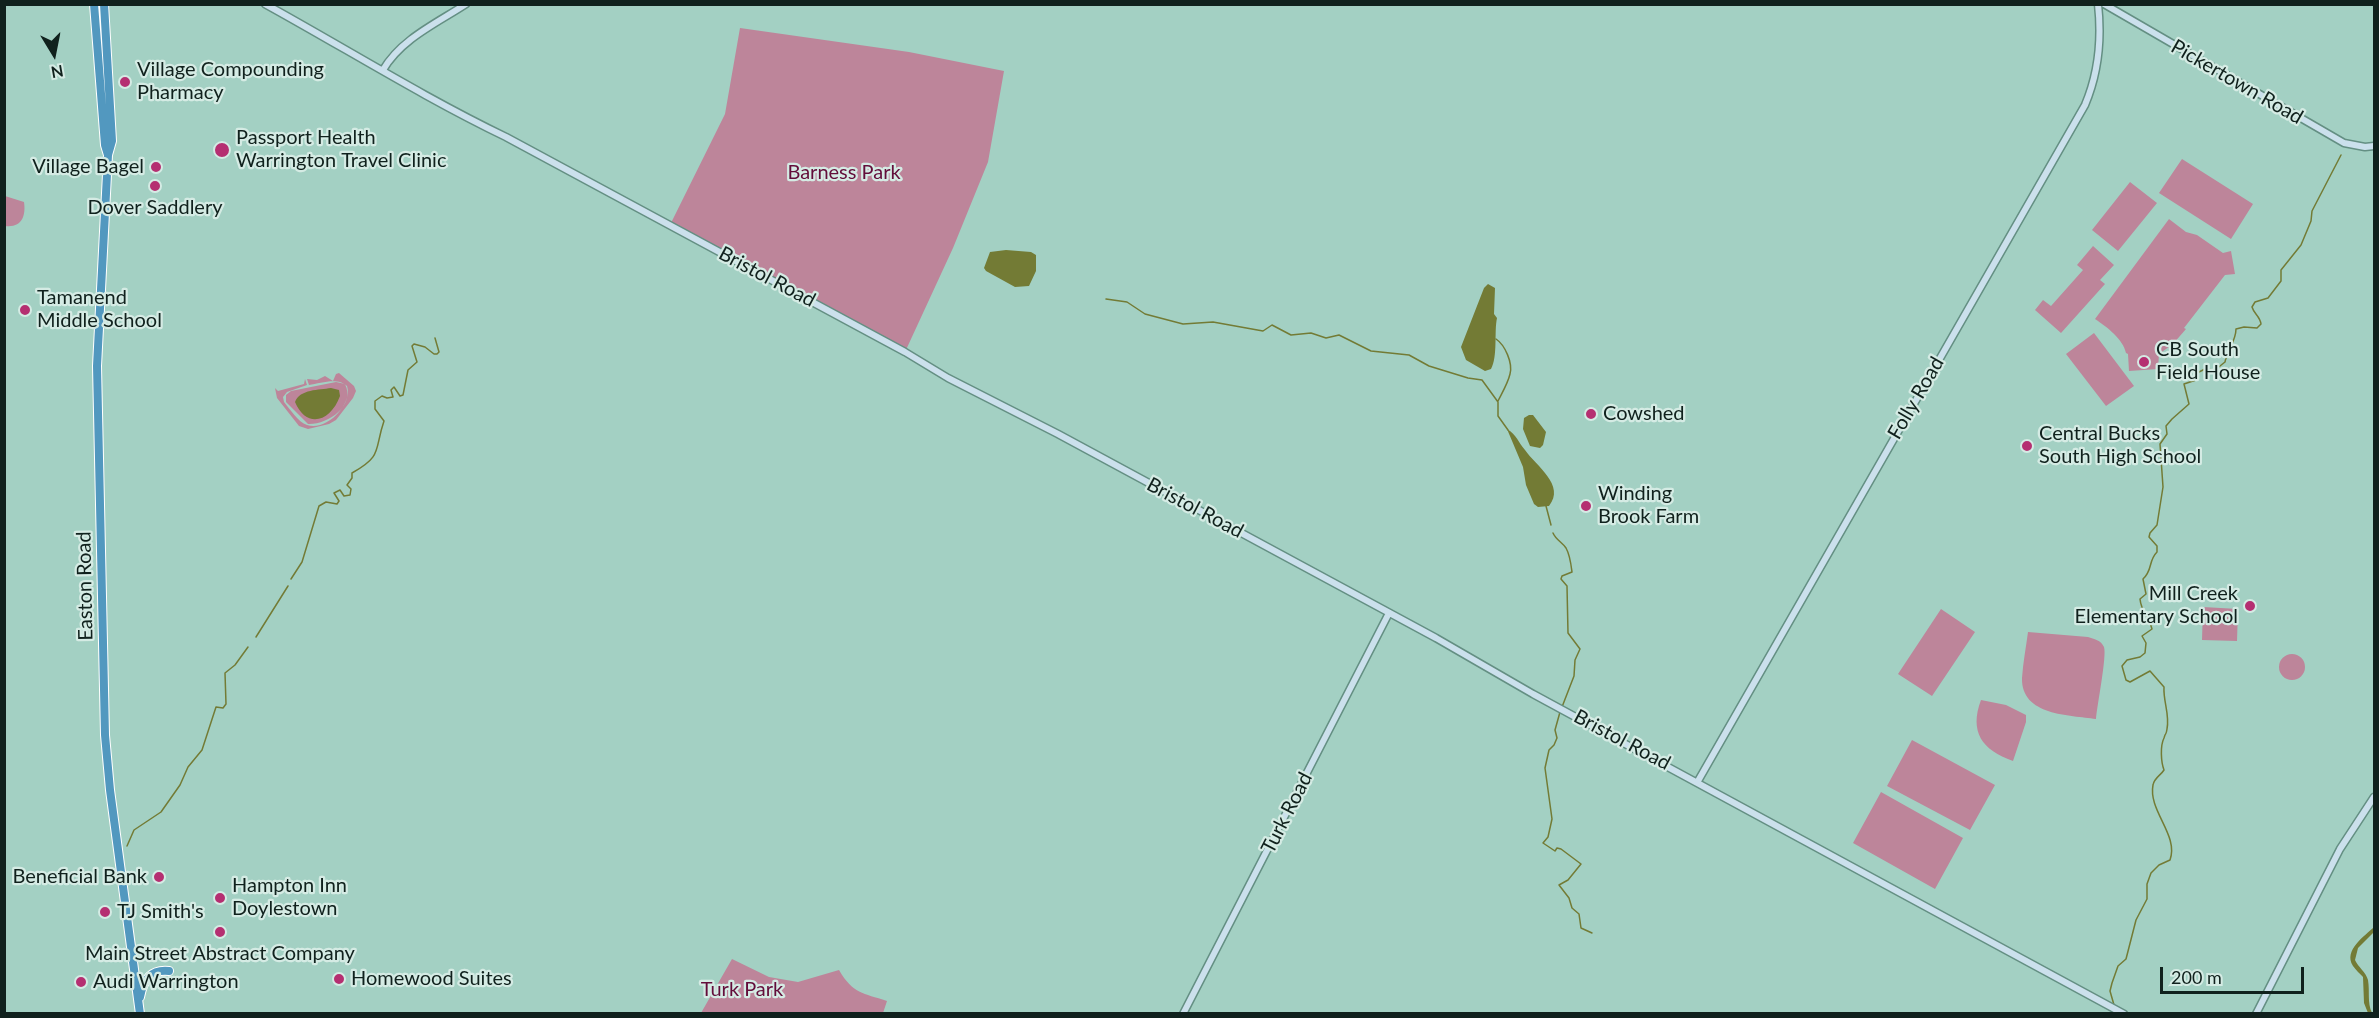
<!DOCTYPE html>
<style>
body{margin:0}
#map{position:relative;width:2379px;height:1018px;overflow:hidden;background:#a3d0c3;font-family:Lato,sans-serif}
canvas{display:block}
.frame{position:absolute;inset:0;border:6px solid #10211d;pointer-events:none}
.north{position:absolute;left:24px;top:24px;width:60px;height:60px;-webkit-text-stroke:4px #d5ebe4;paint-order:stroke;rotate:170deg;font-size:16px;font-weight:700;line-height:24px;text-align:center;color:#10211d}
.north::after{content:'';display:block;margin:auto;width:21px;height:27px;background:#10211d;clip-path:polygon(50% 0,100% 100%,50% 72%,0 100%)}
.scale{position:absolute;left:2160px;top:967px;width:144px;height:27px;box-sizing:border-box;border:3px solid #10211d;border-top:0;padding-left:8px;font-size:18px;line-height:21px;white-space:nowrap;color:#10211d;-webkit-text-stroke:4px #d5ebe4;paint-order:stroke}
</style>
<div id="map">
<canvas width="2379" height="1018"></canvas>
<div class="frame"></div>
<div class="north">N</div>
<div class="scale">200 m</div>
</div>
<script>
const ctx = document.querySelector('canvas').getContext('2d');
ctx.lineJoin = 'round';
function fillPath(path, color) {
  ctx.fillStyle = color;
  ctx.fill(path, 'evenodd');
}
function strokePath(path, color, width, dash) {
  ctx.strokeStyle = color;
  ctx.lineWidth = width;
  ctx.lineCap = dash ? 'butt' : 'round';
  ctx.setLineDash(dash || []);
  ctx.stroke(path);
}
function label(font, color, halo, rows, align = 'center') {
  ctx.font = font + ' Lato,sans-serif';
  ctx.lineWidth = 4.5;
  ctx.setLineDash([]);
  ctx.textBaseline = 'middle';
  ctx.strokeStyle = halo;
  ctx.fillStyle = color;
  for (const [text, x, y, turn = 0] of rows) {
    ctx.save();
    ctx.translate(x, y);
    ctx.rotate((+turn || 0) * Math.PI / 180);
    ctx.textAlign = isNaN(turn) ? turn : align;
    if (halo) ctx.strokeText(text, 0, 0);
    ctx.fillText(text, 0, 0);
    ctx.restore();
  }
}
const green = new Path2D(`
 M740,28L909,52L1004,71L988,162L953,248L905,352L670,225L725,114Z
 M2182,159L2253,204L2231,239L2159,193Z
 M2130,182L2157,203L2118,251L2092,230Z
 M5,196L24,202C26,216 22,228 5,226Z
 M2169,219L2186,232L2197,235L2223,253L2231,251L2235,274L2225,275L2184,328L2186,329L2173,344L2159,354L2158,369L2129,371L2128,354L2126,353C2123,339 2107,327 2095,319Z
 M2093,246L2114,265L2100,280L2105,284L2061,333L2035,310L2043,300L2051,306L2083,270L2077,265Z
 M2094,333L2134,386L2106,406L2066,354Z
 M339,373L354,386L356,391L353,398L336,420L329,424L308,429L299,426L277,398L275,388L278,391L304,384L305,379L307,385L287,392L283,397L284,402C290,409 298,422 307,425C326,432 353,404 347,386C338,377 321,383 309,385L307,379L317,380L325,376L333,381L336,374Z
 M336,382L345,384C356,406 327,425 308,424L286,402V395L291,391Z
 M2203,607L2238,609L2237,641L2202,640Z
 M1941,609L1975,632L1932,696L1898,674Z
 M2028,632L2088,637C2094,639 2101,640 2104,647C2107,656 2097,706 2096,719C2070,715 2021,716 2022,678C2023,663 2026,647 2028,632Z
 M2279 667a13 13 0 1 1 26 0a13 13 0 1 1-26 0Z
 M1981,700L2006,705L2026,715V722L2013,761C1982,750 1969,732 1981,700Z
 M1912,740L1995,785L1970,830L1887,786Z
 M1881,792L1963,838L1935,889L1853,843Z
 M732,959L769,977L798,982L839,970C853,994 863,993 887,1001L883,1013H701Z`);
const water = new Path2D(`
 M1006,250L1031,252L1036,255V271L1029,286L1015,287L986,271L984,268L990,252Z
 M1488,284L1495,288L1494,314L1497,318C1494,332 1498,356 1491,369L1485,371L1466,360L1461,347L1484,288Z
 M331,388L339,390L340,396C331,421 307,430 295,402C300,389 319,390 331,388Z
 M1529,415H1533L1546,432L1543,445L1540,448L1530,446L1523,429L1524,418Z
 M1507,429C1517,435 1518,442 1525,450C1536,466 1566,485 1549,506L1538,507L1534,504L1526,485L1523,467Z
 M2374,927V932L2358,948L2355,960C2358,967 2366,972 2368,980C2370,992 2367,1002 2372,1013H2368L2364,1003L2363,977C2360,974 2356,970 2353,966C2343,950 2365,936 2374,927Z`);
const stream = new Path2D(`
 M1106,299L1127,302L1145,314L1183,324L1213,322L1263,331L1272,325L1291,335L1311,333L1326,338L1339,335L1371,351L1409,355L1429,366L1468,378L1482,380L1498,402V416L1508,430
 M1496,339C1505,345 1513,363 1510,374C1508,383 1502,393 1498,401
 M1546,506L1551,525
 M1553,533C1556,540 1562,542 1566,548C1570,555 1571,564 1572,572L1562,576L1561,579L1567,586L1568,633L1580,649L1575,660L1574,676L1562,707
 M291,579L302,562L319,506L326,502L337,504L339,501L334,493L340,490L344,496L350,495L351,489L347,485L352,478V473C383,456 374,450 384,421L375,409V401L382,396L387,398L393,397L391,390L394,387L400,396L403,395L408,370L417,362L412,346L414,344L425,347L434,354H437L439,352L435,338
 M256,637L288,586
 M1560,712L1555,730L1557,738L1554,745L1549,750L1545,768L1552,819L1548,837L1543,843L1555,851L1557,848L1561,849L1581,864L1568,880L1559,885L1569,898L1572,908L1579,914L1581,928L1592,933
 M127,846L134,830L161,812L180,785L188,767L202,750L216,707L223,708L226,704L225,673L235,665L248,647
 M2114,1005L2110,991L2112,983L2118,966L2126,959L2136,920L2147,899V884L2151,873L2159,865L2170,860C2179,835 2148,811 2153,785C2154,778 2161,775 2164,770C2161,762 2160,746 2164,738C2166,731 2166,736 2167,729C2170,715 2163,701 2164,687L2150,671L2130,682L2126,680L2122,666L2127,660L2140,657L2145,653L2146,643L2142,636L2152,629C2149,618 2141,611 2140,599L2146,594L2143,579C2153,570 2148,561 2157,552V546L2149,537L2150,533L2157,525L2163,487L2160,444L2167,434L2166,426L2172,419L2189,404L2184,384L2196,380L2197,373L2205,369L2215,370L2225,362C2227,351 2236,341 2236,329L2244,327L2257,328L2261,324C2260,316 2254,314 2252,307L2255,302L2268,298L2281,281V270L2301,245L2311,221L2312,211L2341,155`);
const secondary = new Path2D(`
 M265,4C345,48 423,97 506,137L905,352L948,378L1058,434L1436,638L1533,694L2124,1014
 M2104,4L2344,143L2365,147L2374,146
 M383,70C401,39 437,23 466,4
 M1698,781L2085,105C2099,72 2102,40 2098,4
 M1183,1014L1389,613
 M2256,1014L2340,849L2374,797`);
const highway = new Path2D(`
 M94,4L105,145L108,155
 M104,4L112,141L108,155L97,366L105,735L110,790L140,1014
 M140,997C143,981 150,969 169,971`);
const markers = [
 [125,82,6,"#b52f71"],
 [222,150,8,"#b52f71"],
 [156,167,6,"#b52f71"],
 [155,186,6,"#b52f71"],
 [25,310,6,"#b52f71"],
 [2144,362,6,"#b52f71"],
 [1591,414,6,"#b52f71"],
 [2027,446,6,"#b52f71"],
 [1586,506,6,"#b52f71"],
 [2250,606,6,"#b52f71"],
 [159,877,6,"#b52f71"],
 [220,898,6,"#b52f71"],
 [105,912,6,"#b52f71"],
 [220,932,6,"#b52f71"],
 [339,979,6,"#b52f71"],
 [81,982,6,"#b52f71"]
];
const poiNames = [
 ["Village Compounding",137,70],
 ["Pharmacy",137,93],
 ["Passport Health",236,138],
 ["Warrington Travel Clinic",236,161],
 ["Village Bagel",144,167,"right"],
 ["Dover Saddlery",155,208,"center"],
 ["Tamanend",37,298],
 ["Middle School",37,321],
 ["CB South",2156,350],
 ["Field House",2156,373],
 ["Cowshed",1603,414],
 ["Central Bucks",2039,434],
 ["South High School",2039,457],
 ["Winding",1598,494],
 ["Brook Farm",1598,517],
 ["Mill Creek",2238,594,"right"],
 ["Elementary School",2238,617,"right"],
 ["Beneficial Bank",147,877,"right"],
 ["Hampton Inn",232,886],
 ["Doylestown",232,909],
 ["TJ Smith's",117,912],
 ["Main Street Abstract Company",220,954,"center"],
 ["Homewood Suites",351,979],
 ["Audi Warrington",93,982]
];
const streetNames = [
 ["Pickertown Road",2237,82,30],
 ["Bristol Road",767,277,28],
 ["Folly Road",1916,398,-60],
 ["Bristol Road",1195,508,28],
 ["Easton Road",85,586,-91],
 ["Bristol Road",1622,740,28],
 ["Turk Road",1287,813,-63]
];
const parkNames = [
 ["Barness Park",844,173],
 ["Turk Park",742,990]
];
fillPath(green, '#bd859a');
fillPath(water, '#737b35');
strokePath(stream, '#737b35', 1.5);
strokePath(secondary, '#648f83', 9);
strokePath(highway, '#fff', 10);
strokePath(secondary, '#cbe0ec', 6);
strokePath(highway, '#5298bf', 8);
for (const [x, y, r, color] of markers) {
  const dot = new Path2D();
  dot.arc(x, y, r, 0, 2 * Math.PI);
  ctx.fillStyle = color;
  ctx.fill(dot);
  strokePath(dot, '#d5ebe4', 2);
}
label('20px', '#10211d', '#d5ebe4', poiNames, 'left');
label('20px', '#10211d', '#d5ebe4', streetNames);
label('20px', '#630d3a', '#d5ebe4', parkNames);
</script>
